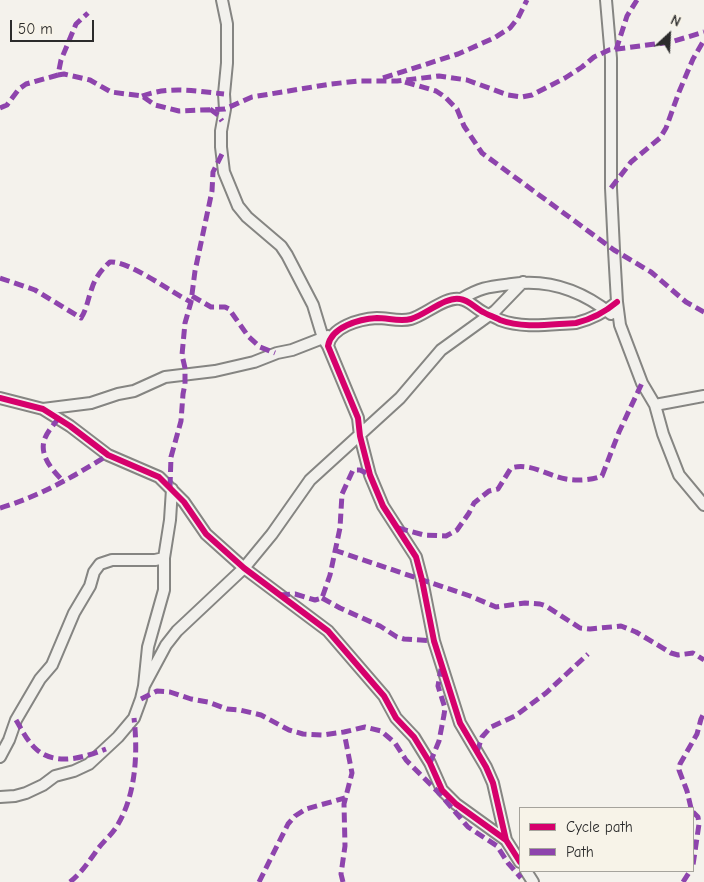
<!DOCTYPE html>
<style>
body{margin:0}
#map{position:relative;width:704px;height:882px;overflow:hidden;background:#f4f2ec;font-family:"Comic Neue",sans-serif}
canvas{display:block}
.legend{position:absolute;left:519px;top:807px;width:175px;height:65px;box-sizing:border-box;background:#f7f3e8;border:1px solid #a5a39c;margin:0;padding:6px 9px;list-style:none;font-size:15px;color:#2b2b2b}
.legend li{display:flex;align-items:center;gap:10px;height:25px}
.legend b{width:25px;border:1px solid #a5a39c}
.north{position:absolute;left:644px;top:10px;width:50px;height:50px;-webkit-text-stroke:4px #f7f3e8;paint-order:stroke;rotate:25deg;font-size:14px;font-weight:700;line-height:20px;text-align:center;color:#2b2b2b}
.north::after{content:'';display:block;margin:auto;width:18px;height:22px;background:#2b2b2b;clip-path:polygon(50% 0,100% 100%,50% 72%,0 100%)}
.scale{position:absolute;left:10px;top:20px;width:84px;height:22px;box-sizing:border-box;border:2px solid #2b2b2b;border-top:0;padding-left:6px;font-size:15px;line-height:18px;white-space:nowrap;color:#2b2b2b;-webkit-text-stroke:4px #f7f3e8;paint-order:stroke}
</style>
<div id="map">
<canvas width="704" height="882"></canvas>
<ul class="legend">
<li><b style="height:6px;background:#d6006c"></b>Cycle path</li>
<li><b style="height:6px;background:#8e44ad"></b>Path</li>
</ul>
<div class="north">N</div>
<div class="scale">50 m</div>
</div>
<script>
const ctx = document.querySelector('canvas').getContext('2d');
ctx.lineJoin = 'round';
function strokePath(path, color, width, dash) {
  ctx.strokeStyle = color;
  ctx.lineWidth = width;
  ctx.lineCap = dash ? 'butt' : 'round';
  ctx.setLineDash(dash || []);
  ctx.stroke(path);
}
const minor = new Path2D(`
 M222,0L227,24V63L224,94L225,109L221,131V147L224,172L238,206L247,217L281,246L287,255L313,305L323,338L328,346
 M606,0L611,58V188L614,250L617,302L620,325L642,383L655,405L663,434L679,475L704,505
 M461,299C482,287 488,287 512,284C548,279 582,291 611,314
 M0,398L43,409L70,426L108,455L159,477L184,502L206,534L244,568L328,631L384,696L396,718L414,737L430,763L442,790L456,804L506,840
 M655,405L704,396
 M43,409L91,403L118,394L134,391L165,377L215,371L254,362L277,353L292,350L328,336
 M144,686L166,645L177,631L244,568L272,534L310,480L400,398L441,350L495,311L523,282
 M0,757L9,740L16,720L40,679L52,665L74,613L90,586L94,572L100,564L112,560H155L164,558
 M0,797L15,796L26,793L43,785L55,776L74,771L89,764L118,737L134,718L141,699L144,686L148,647L164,590V558L170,520L172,489
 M520,862L506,840L493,783L486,767L460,723L434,641L422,580L416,557L383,506L370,475L360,436L358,418L328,346C331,327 359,319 377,318C388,318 400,322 411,319C425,315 446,296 460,299C469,300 475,308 483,312C488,315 495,317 500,320C524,329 551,324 576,323C592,319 604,313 617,302
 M526,871L533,882`);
const quiet = new Path2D(`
 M616,50L627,16L637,0
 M58,75L64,74L90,80L111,92L142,96L155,105L179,111L225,109L252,97L331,84L359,81H397L439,76L467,80L508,95L522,97L532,95L565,78L582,67L594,57L609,50L671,42L704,32
 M383,78L458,54L494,38L510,28L518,18L527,0
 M405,82L436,91L445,97L457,109L464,126L482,153L614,250L651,272L686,302L704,312
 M142,96C169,86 196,91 224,94
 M0,108L7,105L19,89L26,84L58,75L61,60L76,24L88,13
 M210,109L218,115L222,121
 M611,188L631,162L660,138L666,128L679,92L693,59L704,40
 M0,278L35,290L81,318C87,309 88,298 92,288C95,278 102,269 110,262C128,260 172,293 191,302
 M192,296L211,307H225L229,309L248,336L260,347L275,353
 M59,418C54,424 48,431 45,438C38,455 53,471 64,482
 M170,487L171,457L181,421L183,394L185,384V368L182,355L185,323L191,302L195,271L212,191L213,172L222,154
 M0,508C40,496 73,477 108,455
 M398,528L424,535L446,536L457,530L469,513L474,503L489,491L498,489L511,468C530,462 548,476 566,479C577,481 592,480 602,476L619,432L642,383
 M334,550L470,596L496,607L525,603L540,604L546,606L580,628L590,629L621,626L636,632L671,653L678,655L693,653L704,660
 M280,595L295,594L315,600L322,598L330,575L340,528L342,494L353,470H360L370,475
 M322,598L340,608L380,626L397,637L404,639L434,641
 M141,699L157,691L170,692L191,699L208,702L227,709L240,710L261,715L289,730L303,734L323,735L344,732L365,727L381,731L395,743L406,760L440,794L468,827L497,846L508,863L521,878
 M16,720C22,730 27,741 36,749C56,767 85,757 106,749
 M477,752L482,737L491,727L515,716L546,693L588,654
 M430,763L439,741L444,715L445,708L438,686L441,669
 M691,808L687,791L679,770L680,764L697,734L701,719L704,713
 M693,812L698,817L699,824L693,865
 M70,882C81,873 87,864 95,853C101,843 111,836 117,826C136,795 138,753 134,718
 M259,882L288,824L295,816L306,809L345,798
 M343,882L341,874L345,846L344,804L352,773L344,732
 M683,882L690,871`);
const cycleway = new Path2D(`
 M0,398L43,409L70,426L108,455L159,477L184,502L206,534L244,568L328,631L384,696L396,718L414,737L430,763L442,790L456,804L506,840
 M520,862L506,840L493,783L486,767L460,723L434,641L422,580L416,557L383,506L370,475L360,436L358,418L328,346C331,327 359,319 377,318C388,318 400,322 411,319C425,315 446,296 460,299C469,300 475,308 483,312C488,315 495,317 500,320C524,329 551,324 576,323C592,319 604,313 617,302`);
strokePath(minor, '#858582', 14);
strokePath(minor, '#f2f1ed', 10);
strokePath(quiet, '#8e44ad', 5, [10, 5]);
strokePath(cycleway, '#d6006c', 6);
</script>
